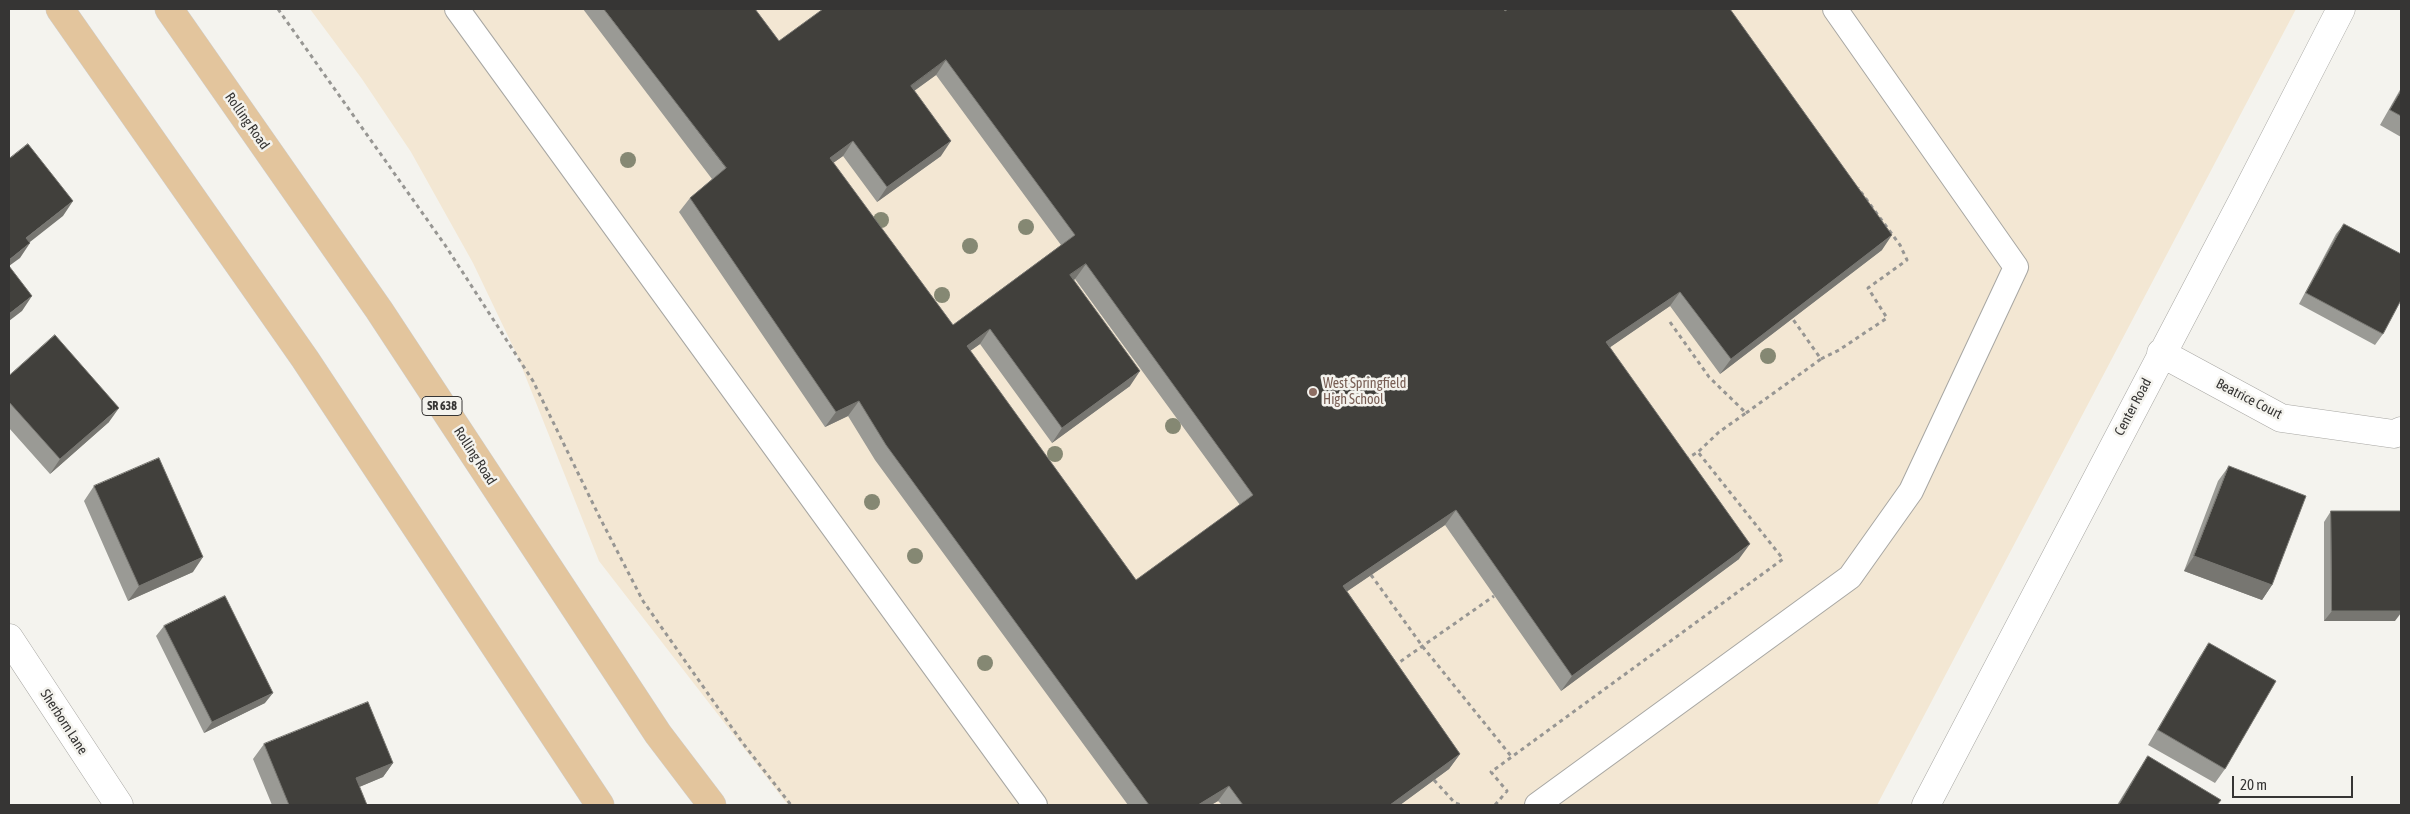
<!DOCTYPE html>
<style>
body{margin:0}
#map{position:relative;width:2410px;height:814px;overflow:hidden;background:#f4f3ee;font-family:"Asap Condensed",sans-serif}
canvas{display:block}
.frame{position:absolute;inset:0;border:10px solid #363534;pointer-events:none}
.scale{position:absolute;left:2232px;top:776px;width:121px;height:22px;box-sizing:border-box;border:2px solid #363534;border-top:0;padding-left:6px;font-size:15px;line-height:18px;white-space:nowrap;color:#363534;-webkit-text-stroke:4px #f4f3ee;paint-order:stroke}
</style>
<div id="map">
<canvas width="2410" height="814"></canvas>
<div class="frame"></div>
<div class="scale">20 m</div>
</div>
<script>
const ctx = document.querySelector('canvas').getContext('2d');
ctx.lineJoin = 'round';
function fillPath(path, color) {
  ctx.fillStyle = color;
  ctx.fill(path, 'evenodd');
}
function strokePath(path, color, width, dash) {
  ctx.strokeStyle = color;
  ctx.lineWidth = width;
  ctx.lineCap = dash ? 'butt' : 'round';
  ctx.setLineDash(dash || []);
  ctx.stroke(path);
}
function label(font, color, halo, rows, align = 'center') {
  ctx.font = font + ' "Asap Condensed",sans-serif';
  ctx.lineWidth = 5;
  ctx.setLineDash([]);
  ctx.textBaseline = 'middle';
  ctx.strokeStyle = halo;
  ctx.fillStyle = color;
  for (const [text, x, y, turn = 0] of rows) {
    ctx.save();
    ctx.translate(x, y);
    ctx.rotate((+turn || 0) * Math.PI / 180);
    ctx.textAlign = isNaN(turn) ? turn : align;
    if (halo) ctx.strokeText(text, 0, 0);
    ctx.fillText(text, 0, 0);
    ctx.restore();
  }
}
const education = new Path2D(`
 M310,9H2296L1877,805H788L599,561L517,355L473,263L411,152L362,79Z`);
const path = new Path2D(`
 M278,9L445,245L533,381L599,516L643,601L742,742L791,805
 M1670,322L1709,377L1746,413L1719,432L1698,452
 M1821,359L1839,350L1887,318L1868,288L1907,260L1900,245L1858,188
 M1746,413L1821,359L1792,318
 M1371,575L1423,647L1511,756
 M1394,666L1494,596
 M1434,780L1455,803L1461,805
 M1495,805L1507,791L1491,772L1783,559L1698,452L1686,459`);
const lane = new Path2D(`
 M457,9L1035,805
 M1537,805L1850,577L1911,491L2016,267L1835,9`);
const street = new Path2D(`
 M2161,353L2281,418L2394,434L2401,431
 M9,638L119,805
 M1926,805L2244,198L2341,9`);
const primary = new Path2D(`
 M60,9L305,359L600,805
 M169,9L379,310L658,734L712,805`);
const trees = [
 [628,160],
 [881,220],
 [1026,227],
 [970,246],
 [942,295],
 [1768,356],
 [1173,426],
 [1055,454],
 [872,502],
 [915,556],
 [985,663]
];
const wall = new Path2D(`
 M583,9H755L779,41L1505,11L1882,250L1720,374L1670,306L1610,347L1739,559L1561,691L1445,525L1347,591L1460,754L1449,769L1400,805H1222L1218,801L1211,805H1128L875,460L848,416L825,427L679,212L690,198L712,179ZM936,75L1061,245L953,325L833,163L843,156L877,202L941,156L914,91ZM1075,279L1240,505L1136,580L970,351L980,344L1052,443L1130,386L1074,280Z
 M2401,88V137L2380,125Z
 M2344,224L2383,334L2375,345L2299,304L2336,234Z
 M9,376L109,422L50,474L9,428Z
 M2229,466L2272,585L2262,600L2184,571L2218,481Z
 M94,486L193,572L128,601L84,501Z
 M2331,511L2395,621H2324V522Z
 M164,626L265,703L204,733L156,636Z
 M2209,643L2225,769L2215,783L2148,745L2199,658Z
 M264,744L393,763L383,777L359,787L367,805H272L253,759Z
 M2148,756L2217,805H2117L2138,771Z`);
const shadedWall = new Path2D(`
 M946,60L936,75L900,101L911,86Z
 M853,141L843,156L819,173L830,158Z
 M951,141L941,156L877,202L887,187Z
 M73,201L63,216L16,253L26,238Z
 M1892,235L1882,250L1720,374L1731,359Z
 M30,243L20,258L9,266V260Z
 M1086,264L1075,279L1060,290L1070,275Z
 M1680,292L1670,306L1596,357L1606,342Z
 M32,296L22,311L9,321V314Z
 M990,329L980,344L956,361L967,346Z
 M1140,371L1130,386L1052,443L1062,428Z
 M859,401L848,416L825,427L836,412Z
 M119,408L109,422L50,474L60,459Z
 M1456,510L1445,525L1333,601L1343,586Z
 M1750,544L1739,559L1561,691L1572,676Z
 M2194,556L2272,585L2262,600L2184,571Z
 M203,557L193,572L128,601L139,586Z
 M2332,611H2401V613L2395,621H2324Z
 M273,693L265,703L204,733L212,722Z
 M1460,754L1449,769L1400,805H1390Z
 M393,763L383,777L345,793L356,778Z
 M1229,786L1218,801L1211,805H1198Z`);
const building = new Path2D(`
 M604,9H755L779,41L823,9H1504L1505,11L1508,9H1730L1892,235L1731,359L1680,292L1606,342L1750,544L1572,676L1456,510L1343,586L1460,754L1390,805H1243L1229,786L1198,805H1149L886,445L859,401L836,412L690,198L726,168ZM946,60L1075,235L953,325L830,158L853,141L887,187L951,141L911,86ZM1086,264L1253,495L1136,580L967,346L990,329L1062,428L1140,371L1070,275Z
 M2401,91V116L2390,110Z
 M28,144L73,201L26,238L30,243L9,260V159Z
 M2344,224L2401,254V300L2383,334L2306,293Z
 M9,266L32,296L9,314Z
 M55,335L119,408L60,459L9,402V376Z
 M159,458L203,557L139,586L94,486Z
 M2229,466L2306,496L2272,585L2194,556Z
 M2331,511H2401V611H2332Z
 M225,596L273,693L212,722L164,626Z
 M2209,643L2276,681L2225,769L2158,730Z
 M368,702L393,763L356,778L367,805H289L264,744Z
 M2148,756L2221,800L2217,805H2119Z`);
const markers = [
 [1313,392,5,"#8d6e63"]
];
const shields = [
 [442,406,40]
];
const shieldNames = [
 ["SR 638",442,406]
];
const streetNames = [
 ["Rolling Road",247,121,55],
 ["Beatrice Court",2249,399,27],
 ["Center Road",2133,407,-62],
 ["Rolling Road",475,456,57],
 ["Sherborn Lane",64,722,57]
];
const educationNames = [
 ["West Springfield",1323,384],
 ["High School",1323,400]
];
fillPath(education, '#f3e7d3');
strokePath(lane, '#a8a7a3', 26);
strokePath(street, '#a8a7a3', 29);
strokePath(primary, '#cfcfce', 29);
strokePath(path, '#979693', 3, [4, 4]);
strokePath(lane, '#fff', 24);
strokePath(street, '#fff', 28);
strokePath(primary, '#e3c59d', 28);
ctx.fillStyle = '#858873';
for (const [x, y] of trees) {
  ctx.beginPath();
  ctx.arc(x, y, 8, 0, 2 * Math.PI);
  ctx.fill();
}
fillPath(wall, '#9a9a95');
fillPath(shadedWall, '#777671');
fillPath(building, '#41403c');
strokePath(building, '#777671', 1);
for (const [x, y, r, color] of markers) {
  const dot = new Path2D();
  dot.arc(x, y, r, 0, 2 * Math.PI);
  ctx.fillStyle = color;
  ctx.fill(dot);
  strokePath(dot, '#f4f3ee', 2);
}
for (const [x, y, w] of shields) {
  const box = new Path2D();
  box.roundRect(x - w / 2, y - 9.5, w, 19, 4);
  ctx.fillStyle = '#f4f3ee';
  ctx.fill(box);
  strokePath(box, '#363534', 1);
}
label('bold 12px', '#363534', null, shieldNames);
label('14px', '#363534', '#f4f3ee', streetNames);
label('14px', '#785e54', '#f4f3ee', educationNames, 'left');
</script>
